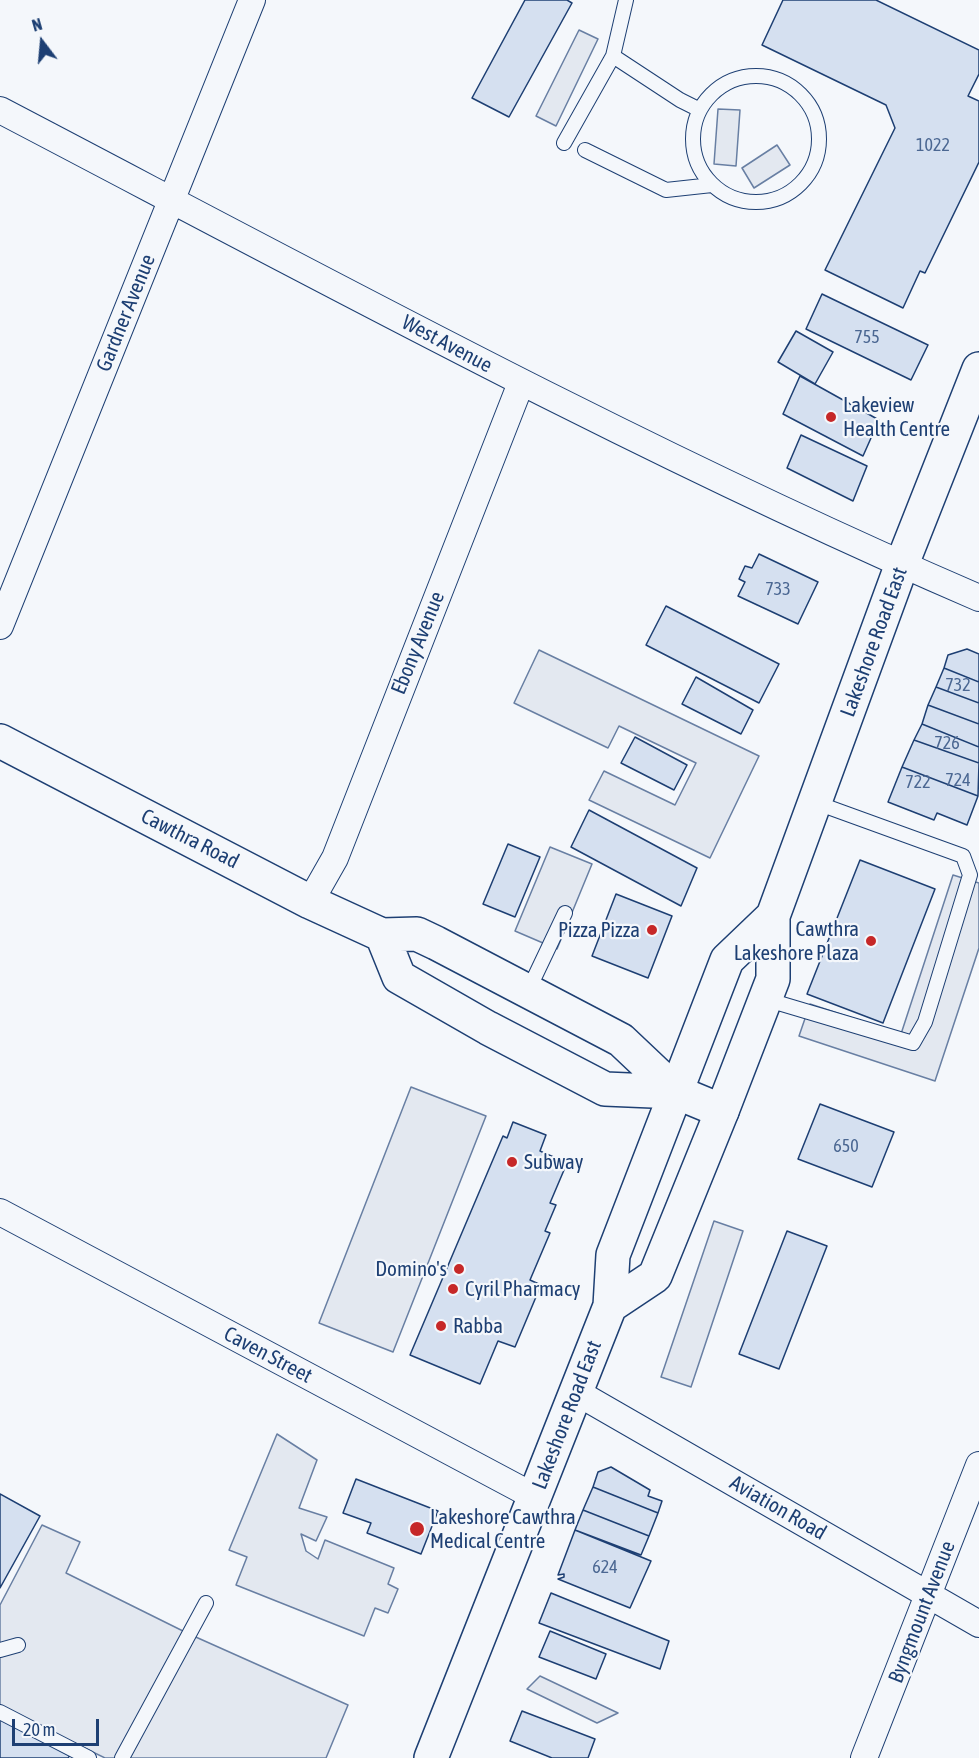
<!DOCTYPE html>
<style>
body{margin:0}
#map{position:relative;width:979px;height:1758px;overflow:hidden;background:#f4f7fb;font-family:"Asap Condensed",sans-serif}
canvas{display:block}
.north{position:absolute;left:12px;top:12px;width:60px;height:60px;-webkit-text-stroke:4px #f4f7fb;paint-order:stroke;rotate:344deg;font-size:16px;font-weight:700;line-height:24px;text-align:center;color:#1d3f73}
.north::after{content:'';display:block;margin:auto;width:21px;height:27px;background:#1d3f73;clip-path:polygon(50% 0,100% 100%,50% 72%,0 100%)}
.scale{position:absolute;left:12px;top:1719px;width:87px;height:27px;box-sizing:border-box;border:3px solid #1d3f73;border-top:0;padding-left:8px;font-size:18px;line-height:21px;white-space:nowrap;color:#1d3f73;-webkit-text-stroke:4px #f4f7fb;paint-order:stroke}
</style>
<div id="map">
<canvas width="979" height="1758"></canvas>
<div class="north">N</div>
<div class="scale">20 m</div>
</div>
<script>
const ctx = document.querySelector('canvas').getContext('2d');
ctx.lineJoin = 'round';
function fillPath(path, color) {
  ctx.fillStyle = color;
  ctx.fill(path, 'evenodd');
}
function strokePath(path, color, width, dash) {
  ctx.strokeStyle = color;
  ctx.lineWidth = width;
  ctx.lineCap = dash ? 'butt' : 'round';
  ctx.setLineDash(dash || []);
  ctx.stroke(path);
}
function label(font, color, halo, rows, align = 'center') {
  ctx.font = font + ' "Asap Condensed",sans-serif';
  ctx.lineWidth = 4.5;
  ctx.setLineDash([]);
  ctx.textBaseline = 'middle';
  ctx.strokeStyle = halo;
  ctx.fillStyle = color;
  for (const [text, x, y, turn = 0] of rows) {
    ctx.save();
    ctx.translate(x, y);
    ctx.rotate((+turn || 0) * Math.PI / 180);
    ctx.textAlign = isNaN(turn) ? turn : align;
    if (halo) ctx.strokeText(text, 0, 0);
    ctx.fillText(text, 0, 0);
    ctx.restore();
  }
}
const parking = new Path2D(`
 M579,30L598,39L556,126L536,116Z
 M718,109L740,110L736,166L714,164Z
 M777,145L790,165L754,188L742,168Z
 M539,650L759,756L710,858L589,800L604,771L675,805L696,763L619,726L608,748L514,703Z
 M550,847L592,864L557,949L515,931Z
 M953,875L979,883V948L935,1081L799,1036L810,1004L901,1034Z
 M411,1087L486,1116L393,1352L319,1323Z
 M714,1221L743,1231L691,1387L661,1377Z
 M277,1434L317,1460L299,1508L327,1517L316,1541L301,1534L306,1551L318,1559L325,1540L394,1568L388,1584L398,1589L388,1613L375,1608L364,1636L236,1585L247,1557L229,1550Z
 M42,1525L80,1542L66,1573L189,1634L348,1705L326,1758H105L0,1707V1605Z
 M540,1676L618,1713L597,1723L527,1689Z`);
const building = new Path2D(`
 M525,0H567L572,3L509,117L472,98Z
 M783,0H876L979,50V74L968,96L979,101V162L925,273L920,271L903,308L825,270L895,128L886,105L762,45Z
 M822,294L928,345L911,380L806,329Z
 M796,331L833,352L815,384L778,362Z
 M800,376L879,420L863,456L783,414Z
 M801,435L867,466L853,501L787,468Z
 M759,554L818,582L798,624L738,596L745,582L739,579L745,566L752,568Z
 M666,606L779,664L759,703L646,645Z
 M967,649L979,654V682L944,668L948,655Z
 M944,668L979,682V703L936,687Z
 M696,677L753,710L741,734L682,704Z
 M936,687L979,703V724L928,705Z
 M928,705L979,724V747L922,724Z
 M922,724L979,747V763L914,740Z
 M635,737L687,765L674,790L621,763Z
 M914,740L979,763L978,796L902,767Z
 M902,767L978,796L967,825L937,813L934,820L888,802Z
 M589,810L697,868L681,906L571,847Z
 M508,844L540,857L515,917L483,904Z
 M860,860L935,889L883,1023L807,994Z
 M616,894L672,916L648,978L592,956Z
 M820,1104L894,1132L872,1187L798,1159Z
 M513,1122L546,1135L540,1151L567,1163L550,1203L556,1205L545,1231L550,1233L530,1280L541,1285L515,1347L498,1341L480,1384L410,1355L503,1136L507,1138Z
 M787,1231L827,1246L779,1369L739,1354Z
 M611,1467L650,1490L648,1496L662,1501L658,1513L593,1487L598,1472Z
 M356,1479L438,1511L421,1554L367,1533L371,1523L343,1513Z
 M593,1487L658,1513L649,1536L583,1510Z
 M0,1494L40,1516L0,1588Z
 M583,1510L649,1536L641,1555L575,1530Z
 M575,1530L651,1561L630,1608L558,1579L564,1577V1574L558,1575Z
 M551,1593L669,1641L660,1669L539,1623Z
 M550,1631L606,1654L596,1679L539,1657Z
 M522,1711L595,1739L588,1758H552L510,1741Z
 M0,1717L71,1754L68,1758H0Z`);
const service = new Path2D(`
 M613,56L680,100L700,110
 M693 139a63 63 0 1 1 126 0a63 63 0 1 1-126 0Z
 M564,143L613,56L626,0
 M585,150L666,190L712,185
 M528,991L565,913
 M765,999L913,1043L925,1022L970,875L963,856L814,802
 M0,1650L18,1645
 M0,1712L89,1758
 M122,1758L206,1603`);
const minor = new Path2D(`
 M0,110C323,279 644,454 979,598
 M0,626L252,0
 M310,902L335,858L521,383
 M0,1212L535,1497
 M576,1392L979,1624
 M864,1758L979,1465`);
const secondary = new Path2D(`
 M0,741L310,902L382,935L417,934L436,943L621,1040L676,1092
 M382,935L399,977L488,1028L605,1089L676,1092L722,1111`);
const primary = new Path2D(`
 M610,1306L655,1276L722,1111L773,979V916L902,564L979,369
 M431,1758L610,1306L613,1255L727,960L773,916`);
const markers = [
 [831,417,6,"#c62828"],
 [652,930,6,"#c62828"],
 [871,941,6,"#c62828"],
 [512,1162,6,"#c62828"],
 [459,1269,6,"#c62828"],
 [453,1289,6,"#c62828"],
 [441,1326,6,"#c62828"],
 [417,1529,8,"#c62828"]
];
const numberNames = [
 ["1022",933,145],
 ["755",867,337],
 ["733",778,589],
 ["732",958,685],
 ["726",947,743],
 ["724",958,780],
 ["722",918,782],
 ["650",846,1146],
 ["624",605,1567]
];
const streetNames = [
 ["Gardner Avenue",126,313,-68],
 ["West Avenue",447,344,28],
 ["Lakeshore Road East",874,642,-70],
 ["Ebony Avenue",418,643,-68],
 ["Cawthra Road",190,839,27],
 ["Caven Street",268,1355,28],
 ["Lakeshore Road East",567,1415,-69],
 ["Aviation Road",778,1508,30],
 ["Byngmount Avenue",922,1612,-69]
];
const poiNames = [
 ["Lakeview",843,405],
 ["Health Centre",843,429],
 ["Cawthra",859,929,"right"],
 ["Lakeshore Plaza",859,953,"right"],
 ["Pizza Pizza",640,930,"right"],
 ["Subway",524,1162],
 ["Domino's",447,1269,"right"],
 ["Cyril Pharmacy",465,1289],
 ["Rabba",453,1326],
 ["Lakeshore Cawthra",430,1517],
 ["Medical Centre",430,1541]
];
fillPath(parking, '#e3e8f0');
strokePath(parking, '#687fa3', 1.5);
fillPath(building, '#d5e0f0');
strokePath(building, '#1d3f73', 1.5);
strokePath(service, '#1d3f73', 16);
strokePath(minor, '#1d3f73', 28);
strokePath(secondary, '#1d3f73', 36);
strokePath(primary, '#1d3f73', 36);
strokePath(service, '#f4f7fb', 14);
strokePath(minor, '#f4f7fb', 26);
strokePath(secondary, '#f4f7fb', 33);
strokePath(primary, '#f4f7fb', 33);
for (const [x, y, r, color] of markers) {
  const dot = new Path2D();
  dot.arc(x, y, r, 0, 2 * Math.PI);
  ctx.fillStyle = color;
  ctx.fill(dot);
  strokePath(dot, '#f4f7fb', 2);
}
label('18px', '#4b6792', null, numberNames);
label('21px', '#1d3f73', '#f4f7fb', streetNames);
label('21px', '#1d3f73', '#f4f7fb', poiNames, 'left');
</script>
